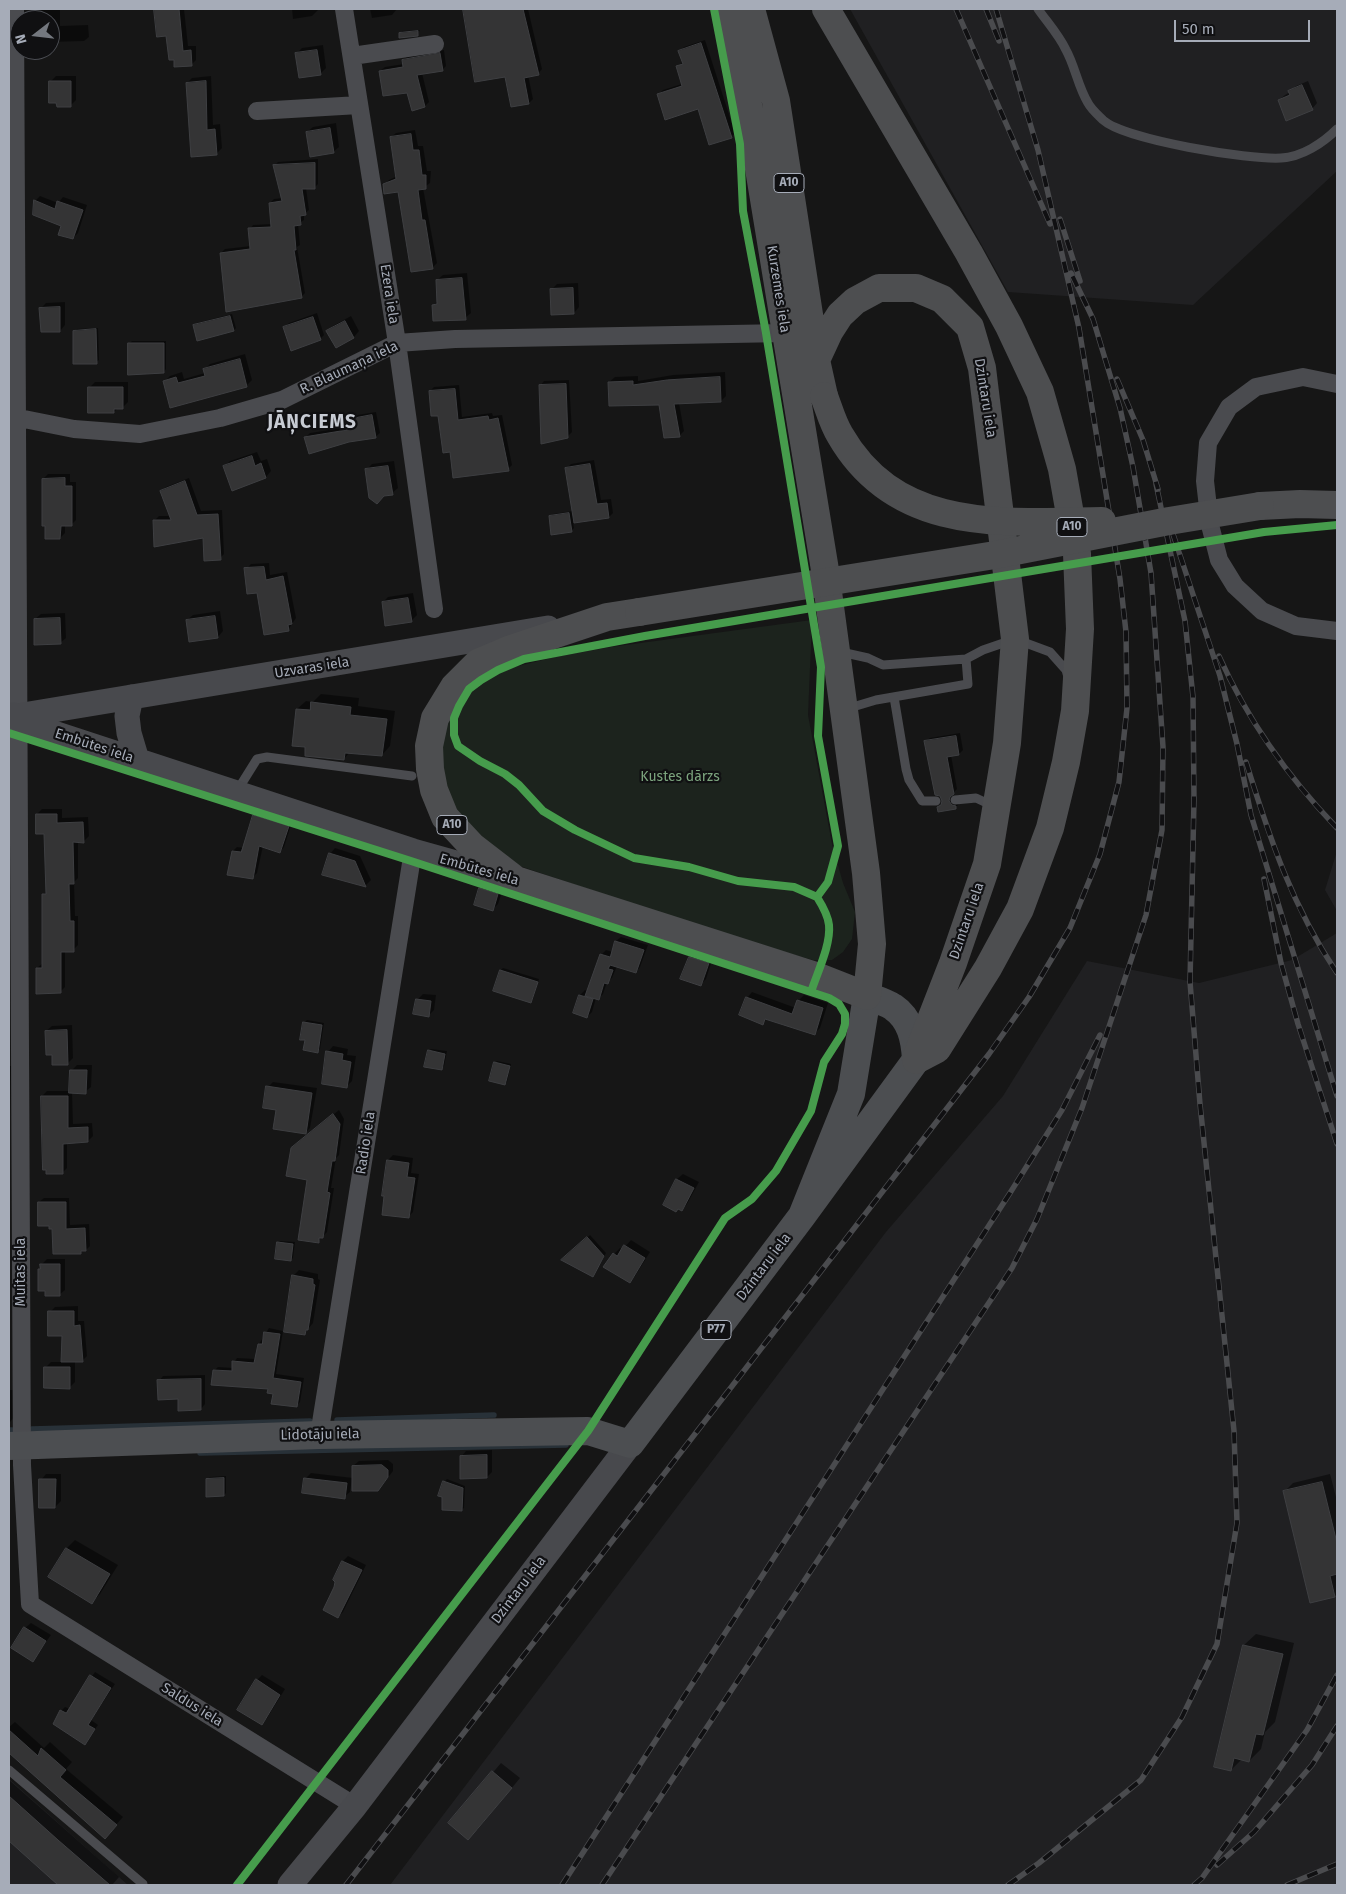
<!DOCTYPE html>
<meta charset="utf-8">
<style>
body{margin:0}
#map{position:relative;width:1346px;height:1894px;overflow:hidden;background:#161616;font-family:"Fira Sans",sans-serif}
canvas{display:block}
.frame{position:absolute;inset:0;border:10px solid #a6acb8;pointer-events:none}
.north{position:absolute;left:10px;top:10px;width:50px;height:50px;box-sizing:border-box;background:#101012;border:1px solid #4c4e54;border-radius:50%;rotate:254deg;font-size:14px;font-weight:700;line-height:20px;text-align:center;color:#a6acb8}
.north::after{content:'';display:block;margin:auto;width:18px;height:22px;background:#74787f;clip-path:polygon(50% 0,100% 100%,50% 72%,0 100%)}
.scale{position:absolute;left:1174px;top:20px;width:136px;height:22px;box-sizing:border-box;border:2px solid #a6acb8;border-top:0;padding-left:6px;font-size:15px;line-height:18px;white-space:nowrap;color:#a6acb8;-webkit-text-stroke:4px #101012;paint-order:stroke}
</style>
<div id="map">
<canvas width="1346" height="1894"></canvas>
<div class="frame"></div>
<div class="north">N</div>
<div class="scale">50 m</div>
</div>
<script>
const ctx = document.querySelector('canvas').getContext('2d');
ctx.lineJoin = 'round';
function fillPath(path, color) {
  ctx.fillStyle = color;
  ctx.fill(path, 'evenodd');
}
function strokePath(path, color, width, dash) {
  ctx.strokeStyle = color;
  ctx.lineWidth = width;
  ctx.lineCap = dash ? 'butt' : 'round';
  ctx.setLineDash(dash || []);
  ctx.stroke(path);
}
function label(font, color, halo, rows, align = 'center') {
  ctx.font = font + ' "Fira Sans",sans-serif';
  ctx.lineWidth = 4.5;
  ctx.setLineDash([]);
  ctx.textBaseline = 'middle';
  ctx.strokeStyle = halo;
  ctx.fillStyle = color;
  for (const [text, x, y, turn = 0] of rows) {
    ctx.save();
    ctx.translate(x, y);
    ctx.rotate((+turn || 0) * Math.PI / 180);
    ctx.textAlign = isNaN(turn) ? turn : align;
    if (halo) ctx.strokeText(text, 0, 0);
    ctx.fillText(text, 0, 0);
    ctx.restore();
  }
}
const built = new Path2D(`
 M850,9H1337V171L1193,305L1008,292Z
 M1337,851V911L1325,890Z
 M1337,933V1885H390L886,1232L1003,1096L1087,961L1199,983L1292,960Z
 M9,1779L128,1885H9Z`);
const green = new Path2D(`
 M812,620L808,715L832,844L843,883L855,912L852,939L843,952L832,960H813L730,937L514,864L462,824L439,769L446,719L471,683L481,684L510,668L555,657L611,647Z`);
const shadow = new Path2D(`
 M37,9H60V26L88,25L89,37L84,41L50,42V20H42L41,16H37Z
 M156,9H184L188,46H196V60L191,65L175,59Z
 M292,9H318V10L312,16L293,19Z
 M370,9H397L392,15L372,18Z
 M464,9H528L542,69L538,74L528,75L533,99L529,103L512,106L506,76L476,81Z
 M420,30L418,34H400L402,31Z
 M705,40L735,133L731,137L699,108L658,95L663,90L682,84L677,67L683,62L680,51L684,47Z
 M323,45L326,68L321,73L296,54L302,48Z
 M444,50L446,66L442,70L422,73L429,102L425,106L408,91L380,71L385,67L404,64L403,60L408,56Z
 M56,76H76V100L70,106L50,82Z
 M211,76L213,125L220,124L222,148L216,154L187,83L192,78Z
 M1308,81L1317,103L1312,109L1279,100L1285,95L1290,92L1296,86Z
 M336,123L339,147L333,152L307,132L313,127Z
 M415,130L418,146H423L427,171H431L430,183L423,188L437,263L432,268L399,190L384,185L389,180L397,176L391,137L396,133Z
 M318,159V184L314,188H306L309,210L304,214V220L298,224L300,245L297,247L305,293L302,296L227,310L221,253L225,249L251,246L250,229L253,225L272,224L270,203L274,199L283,198L275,165L278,162Z
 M40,196L58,203L63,197L87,205L78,233L73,238L63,225L35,201Z
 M467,273L471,313L465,318L434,305L438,300L437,280L443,275Z
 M578,283L579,307L574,313L551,290L557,284Z
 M65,302V325L60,331L41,308L46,303Z
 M317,313L324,335L320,339L285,327L289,323Z
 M232,314L236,328L234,330L194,326L197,323Z
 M351,316L359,331L354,337L336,346L328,332L333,326Z
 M98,328L99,360L96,362L75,331L77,329Z
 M132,341H166V369L164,372L129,344Z
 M245,354L252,380L246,386L171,406L165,381L170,376L182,372L184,379L205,373L204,370L210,364Z
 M725,372L726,396L721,401L679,403L684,431L679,436L660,403L609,382L615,377L638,376V381L673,375Z
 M569,380L572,432L567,437L540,386L544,381Z
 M95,382H128V402L122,408H118L114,412L90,387Z
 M459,385L462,417L492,413L493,416L502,415L512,465L508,469L451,451L430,391L434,387Z
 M376,412L380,433L375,437H306L310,433L348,427L347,420L351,416Z
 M257,452L261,461L267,459L271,471L266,477L233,489L224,467L230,461Z
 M594,460L601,500L611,499L613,513L609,517L573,522L574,528L571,531L550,516L553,514L573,511L567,468L571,464Z
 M394,461L398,488L392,493L366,470L372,464Z
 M48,474H70V482H76V520L71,525H65V533L60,538L43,479Z
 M189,478L201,511L222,510L224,554L220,558L204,537L154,521L159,516H171L161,491L166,487Z
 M269,563L270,575L287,572L296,618L288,630L258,592L246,569L251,564Z
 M413,593L417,615L411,621L383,602L388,597Z
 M220,611L223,631L218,637L187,620L193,615Z
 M65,613L66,638L60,643L35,619L41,614Z
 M321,694L359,698L358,706L395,711L390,746L382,755L350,752L344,759L307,746L297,709L306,701L313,702Z
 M960,733L963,750L959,754L951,755L957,789L953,793L952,797L959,804L955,808L938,807L943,803L926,741L930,738Z
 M9,794L10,814L9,815Z
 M42,809H62V818L88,817L89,836L84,841H78V878L74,882L75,916H78V945L73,950H65V987L60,992L37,968L43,963L44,894L47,891L46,833L37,814Z
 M258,811L292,822L284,847L280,852L263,846L257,873L253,877L233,851L237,847L244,848L254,816Z
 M335,848L360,856L371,880L366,885L349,880L330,854Z
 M486,883L503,889L498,904L492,910L481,889Z
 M621,937L648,945L640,967L636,972L617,966L612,978L607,982L603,994L598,999L596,998L592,1012L587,1017L580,995L585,990L588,991L601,955L606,950L613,952L616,941Z
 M696,952L713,957L706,979L701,984L690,957Z
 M503,968L539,979L533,999L531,1001L501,970Z
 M752,992L796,1008L798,1001L804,995L828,1003L820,1028L815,1033L767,1019L762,1023L747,998Z
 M423,994L436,995L434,1010L429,1015L418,999Z
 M307,1020L324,1023L320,1049L317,1051L306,1039L304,1023Z
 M72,1025L73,1058L68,1063L53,1054L46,1031L52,1026Z
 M333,1046L348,1049L347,1055L356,1056L352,1081L347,1086L328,1052Z
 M431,1049L447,1051L444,1066L441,1069L429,1051Z
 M497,1061L511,1064L507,1082L505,1084L495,1063Z
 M77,1065H92L91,1087L85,1092H72L73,1124L92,1123L93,1136L88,1141L67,1142V1168L62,1173L47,1169L42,1096L47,1091H71L72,1070Z
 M9,1066H11L10,1113L9,1115Z
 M273,1082L317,1088L310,1128L305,1133L277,1109L268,1087Z
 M339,1110L344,1119L339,1155L336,1158L331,1188H334L327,1232L318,1241L309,1179L297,1144Z
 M393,1155L413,1158L411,1173L419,1174L413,1212L408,1217L386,1195H383L388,1160Z
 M683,1174L699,1182L687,1204L682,1210L664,1204L677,1179Z
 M44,1198H69L70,1225L89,1224L90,1246L86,1250L80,1252L51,1225L39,1202Z
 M590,1235L606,1253L593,1276L563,1259Z
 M631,1240L650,1252L635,1276L630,1282L614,1254L620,1248L622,1250Z
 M280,1241L295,1242L293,1258L291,1260L278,1243Z
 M47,1259H65V1290L59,1295L41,1268V1265Z
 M299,1270L318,1274V1279L320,1280L313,1323L304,1334L293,1276Z
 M78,1306V1321H84L87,1356L82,1361H75V1382L70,1387L45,1368L51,1362H62L63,1335L50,1312L55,1307Z
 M269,1328L283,1331L276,1374L304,1378L300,1402L296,1406L275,1393L270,1388L214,1371L218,1367L233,1368L234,1362L237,1358L256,1359L259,1344Z
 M205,1375V1404L201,1409L179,1398L159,1381L163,1376Z
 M9,1390H15V1416L10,1422Z
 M492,1450V1472L487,1477L461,1457L466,1451Z
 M388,1460L393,1464V1471L383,1484L352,1479L350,1492L344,1497L306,1478L311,1473L353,1478V1466L359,1461Z
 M46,1474H61V1501L55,1507L41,1480Z
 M1330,1474L1337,1501V1594L1335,1596L1284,1492L1293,1483Z
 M226,1476V1493L224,1495L207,1479L210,1477Z
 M447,1479L465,1486L464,1508L461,1510L444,1482Z
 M75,1540L118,1565L100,1594L92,1602L50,1577L67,1548Z
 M348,1556L366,1565L343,1612L338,1617L337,1581L343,1561Z
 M31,1623L51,1635L33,1660L25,1628Z
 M1256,1634L1294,1643L1275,1722L1265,1732L1261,1749L1249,1761L1242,1759L1231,1770L1244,1645Z
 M95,1672L115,1684L91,1720L98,1725L85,1743L61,1711L65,1707L70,1709Z
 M262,1675L285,1689L267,1718L262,1724L257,1680Z
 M15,1722L44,1748L50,1742L72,1762L66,1769L123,1817L105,1837L9,1752V1727Z
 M501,1763L520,1778L477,1830L450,1823Z
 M9,1780L119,1877L112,1885H60L9,1840Z`);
const stream = new Path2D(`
 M337,1420L494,1415
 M32,1429L310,1421
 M9,1430H12
 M200,1453L566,1445`);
const building = new Path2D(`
 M154,9H179L183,51L191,50L192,66L174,67V60H169L166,36L157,37Z
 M463,9H523L539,75L524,78L529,104L511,107L505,77L475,82Z
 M418,31V36L399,38V33Z
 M701,43L732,138L709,145L698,109L665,120L657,94L682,86L676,66L683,64L678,51Z
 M317,50L321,75L299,78L295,53Z
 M440,53L443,71L417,75L425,107L412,111L407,93L383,96L379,71L403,67L402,60Z
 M49,81H71V107H57L56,103H49Z
 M206,81L207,130L215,129L217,155L191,157L186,83Z
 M1302,85L1313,110L1286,121L1278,100L1290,95L1288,91Z
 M330,128L334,153L310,157L306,132Z
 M411,134L413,150H419L422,175H426V189L418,190L422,220H425L433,269L411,272L398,192L384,194L383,184L396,179L390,137Z
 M315,163V189H302L306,215L300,216L301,225L294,226L296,250H294L302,298L226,312L220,253L250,249L248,228L271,227L269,203L282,201L273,165Z
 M34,200L55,209L57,201L83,210L73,239L58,235L61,226L33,215Z
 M462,278L466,320L433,321L432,305L437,304L436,280Z
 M573,288L574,314L551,315L550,289Z
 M60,307V332H41L39,308Z
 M230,316L234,331L197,341L193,325Z
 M313,317L321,340L291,351L283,327Z
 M345,321L354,338L336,348L326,331Z
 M96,329L97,364H73V331Z
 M128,343H164V373L128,375Z
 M240,359L247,387L170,408L163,381L176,377L178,383L205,376L203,369Z
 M720,377L721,402L674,404L680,437L664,438L659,405L609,406L608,382L633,381V385L667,380Z
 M566,384L568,438L541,444L539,385Z
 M88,387H123V409H114V413H88Z
 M455,389L458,420L488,416L489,420L498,418L509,471L453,478L450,452L443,453L438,416H431L429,391Z
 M372,415L376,438L349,442L309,454L304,437L347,430L346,420Z
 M252,456L255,466L261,463L266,478L232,491L223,466Z
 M590,464L597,504L607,503L609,518L574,523L565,468Z
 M388,466L393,495L384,496L377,504L369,498L365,469Z
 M65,478V486H72V526H61L60,539H45V526H42V479Z
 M185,481L197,515L218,514L221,560L204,561L203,538L154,547L153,520H171L160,491Z
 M569,513L572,532L551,535L549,516Z
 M264,567L266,580L283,576L292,624L288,625L289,631L264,635L257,593L247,594L244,568Z
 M408,598L412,622L385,626L382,602Z
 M215,616L218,638L189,642L186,620Z
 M60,618L61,644L34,645V619Z
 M311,702L351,707L350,715L387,719L382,756L345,753L344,760L305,756V747L292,746L296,709L310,710Z
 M956,736L959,755L947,757L954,794L950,797L949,801L952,805L956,806V809L938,812L937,807L941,805L942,801L940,796L935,795L924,741Z
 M36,814H57V823L83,822L84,843L73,842L74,884H69L70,921H74V952H61V993L36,994V968H42V894H46L44,834H36Z
 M253,815L289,826L280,853L259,846L253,879L227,875L232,851L241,852Z
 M329,853L355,861L366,887L322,875Z
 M479,888L498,894L493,911L474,905Z
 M615,941L644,950L636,973L610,965L608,969L613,970L608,984L604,983L599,1000L585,996L600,954L610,957Z
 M689,957L709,963L701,986L680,979Z
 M500,970L538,982L531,1003L493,991Z
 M579,995L593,999L587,1018L573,1013Z
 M746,997L792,1014L797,1000L823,1008L815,1035L765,1019L763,1025L739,1015Z
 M416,999L431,1001L429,1017L413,1014Z
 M303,1022L322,1025L318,1053L303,1050L305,1040H300Z
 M67,1030L68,1065H52V1055H46L45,1031Z
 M428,1050L445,1054L442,1070L424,1067Z
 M326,1051L343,1054L342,1060L351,1062L347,1088L322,1084Z
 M494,1062L510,1066L505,1085L489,1081Z
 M70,1070H87L86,1094L69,1093Z
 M266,1086L312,1093L306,1134L273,1129L276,1110L263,1108Z
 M41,1096H68V1128L88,1127V1142L63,1144V1174H46V1170H43Z
 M333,1114L340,1124L335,1161H332L327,1192L330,1193L323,1238H319V1243L298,1240L307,1180L286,1176L291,1148Z
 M387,1160L409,1163L407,1177L415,1178L409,1218L382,1215L384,1196H382Z
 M676,1179L694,1188L682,1211L678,1209L676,1212L663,1205Z
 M38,1202H66V1229L85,1228L86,1251H81V1254H53L52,1229H49V1226H38Z
 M587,1237L604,1256L593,1277L561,1260Z
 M277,1242L293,1244L291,1261L275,1259Z
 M624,1245L645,1258L630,1283L603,1267L613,1253L617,1256Z
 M40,1264H60V1296H45V1291H38V1269H40Z
 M292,1275L313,1279V1284L315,1285L308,1330H306L305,1335L284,1332Z
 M48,1311H74V1326L80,1325L83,1362H61L62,1336H48Z
 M264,1332L280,1334L273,1378L301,1382L297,1407L271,1404L273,1394L267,1393L268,1389L211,1385L213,1370L232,1371V1361L254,1363L258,1344H262Z
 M44,1367H70V1389L44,1388Z
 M201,1379V1410L178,1411V1399L158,1400L157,1380Z
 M487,1455V1478L460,1479V1456Z
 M382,1465L388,1470V1477L378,1491H352V1466Z
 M224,1478V1496L206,1497V1479Z
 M304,1478L347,1483L345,1499L302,1493Z
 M39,1479H56L55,1508H39Z
 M443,1481L463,1488L462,1511L442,1510V1497L438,1496Z
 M1322,1482L1337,1543V1574L1330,1576L1335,1597L1310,1603L1283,1491Z
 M66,1548L110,1574L92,1604L48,1577Z
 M342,1561L362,1570L338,1618L323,1610L334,1587L335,1582L333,1580Z
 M24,1627L46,1641L33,1662L11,1648Z
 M1243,1645L1283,1654L1263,1735L1256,1734L1249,1762L1234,1758L1231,1771L1214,1767Z
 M90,1675L111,1688L88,1725L95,1729L85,1745L53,1724L60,1710L66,1713Z
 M256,1679L280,1695L262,1725L237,1710Z
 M9,1730L38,1756L41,1748L66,1770L60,1777L117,1825L105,1839L9,1753Z
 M492,1771L512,1788L468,1840L448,1823Z
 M9,1796L58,1840L110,1885H58L9,1841Z`);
const lane = new Path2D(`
 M1038,9C1047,22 1059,35 1066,50C1075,66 1078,87 1088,103C1091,109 1098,115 1103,120C1125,140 1249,160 1281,158C1302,157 1323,143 1337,129
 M841,652L868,658L883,665L966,659
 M894,697L906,769L909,780L922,801H936
 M846,709L876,700L968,684L966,659L983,650L1015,639L1050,652L1066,670L1068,677
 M237,791L257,759L267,757L412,776
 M955,800L976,798L993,806
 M9,1770L143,1884L142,1885`);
const street = new Path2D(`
 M15,9L22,1465L30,1604L355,1806
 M344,9L397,343L434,609
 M352,56L435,44
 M257,111L359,105
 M1337,384L1303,377L1256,387L1229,407L1208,443L1205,481L1210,525L1219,560L1235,586L1262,611L1296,626L1337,631
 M9,416L74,429L140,434L220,418L282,400L397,343L455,339L786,333
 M319,1435L413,851`);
const secondary = new Path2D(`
 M131,697L127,716L129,733L137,760
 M13,715L38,728L413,851L513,879
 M17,716L548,628
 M290,1885L355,1806L630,1444`);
const primary = new Path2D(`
 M9,1446L319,1435L588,1431L630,1444L802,1216L916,1060C915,1040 911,1019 893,1007C885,1002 875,999 867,996L851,1094L802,1216`);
const highway = new Path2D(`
 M751,9L776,101L816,360L824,396
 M826,9L969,253L1009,326L1040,392L1062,469L1077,554L1080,629L1075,711L1066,762L1050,828L1020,909L988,968L937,1049L916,1060
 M816,360L829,332L840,315L855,301L879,288H916L942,299L970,327L982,368L1015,639L1007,743L987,864L953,963L916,1058
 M1260,506L1300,504L1337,505
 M639,612L607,617L511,649L478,663L454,687L435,718L429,746L430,769L434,790L445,817L472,846L516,880L816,976L867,996L872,944L866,873L825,570L751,120L729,9`);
const rail = new Path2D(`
 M956,9L1050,224
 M986,9L999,41
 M1060,219L1080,281
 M1117,379L1143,440L1158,489
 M1173,534L1220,676L1237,744L1251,815L1337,1096
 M1219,656C1248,721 1288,777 1337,828
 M1246,762C1270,839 1292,906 1337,973
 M1264,879L1281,963L1298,1024L1337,1144
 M1217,1865L1254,1832L1312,1765L1337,1726
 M346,1885L989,1054L1029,997L1070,928L1100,854L1119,782L1127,708L1126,632L1120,579L1079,328L1038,150L996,9
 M562,1885L1010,1193L1062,1110L1100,1035
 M602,1885L1012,1268L1037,1219L1082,1108L1146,915L1162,830L1163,747L1151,573L1133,467L1120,408L1093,319L1071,273
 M1008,1885L1039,1863L1141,1780L1182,1717L1217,1644L1237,1523L1234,1431L1200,1104L1190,982L1194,800L1193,697L1185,621L1156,484
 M1194,1885L1202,1878L1307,1730L1337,1675
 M1287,1885L1337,1864`);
const highwayBridge = new Path2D(`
 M824,396C829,409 833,424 840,435C897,534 1004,522 1102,521
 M639,612L995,555L1169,521L1260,506`);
const cycleway = new Path2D(`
 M714,9L740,144L743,211L766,333L821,667L818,736L838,846L828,882L817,897
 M9,733L411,861L829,998L839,1004L845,1014V1024L842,1034L824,1062L811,1111L776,1171L752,1199L725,1218L588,1431L237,1885
 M811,992C817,973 831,945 829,925C828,915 822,905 817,897L794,887L738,881L689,867L634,858L575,830L543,811L519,785L505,774L480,761L458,746L454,735V718L459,706L469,689L481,680L498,670L524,659L645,636L1264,532L1337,525`);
const shields = [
 [789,183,30],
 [1072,527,30],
 [452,825,30],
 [716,1330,30]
];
const shieldNames = [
 ["A10",789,183],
 ["A10",1072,527],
 ["A10",452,825],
 ["P77",716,1330]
];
const streetNames = [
 ["Kurzemes iela",778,289,81],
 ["Ezera iela",389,294,81],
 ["R. Blaumaņa iela",349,368,-25],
 ["Dzintaru iela",985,398,81],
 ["Uzvaras iela",312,668,-9],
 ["Embūtes iela",94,746,18],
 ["Embūtes iela",479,870,16],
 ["Dzintaru iela",967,921,-71],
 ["Radio iela",366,1143,-81],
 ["Dzintaru iela",764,1267,-53],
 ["Muitas iela",21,1272,-90],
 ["Lidotāju iela",320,1435,-1],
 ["Dzintaru iela",519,1590,-53],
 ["Saldus iela",192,1705,32]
];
const parkNames = [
 ["Kustes dārzs",680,777]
];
const districtNames = [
 ["JĀŅCIEMS",312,423]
];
fillPath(built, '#202022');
fillPath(green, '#1c231d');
fillPath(shadow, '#0007');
strokePath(stream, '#283138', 5.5);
fillPath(building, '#343435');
strokePath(building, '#3e3f42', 1);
strokePath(lane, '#4a4b4f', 9);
strokePath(street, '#4a4b4f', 18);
strokePath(secondary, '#48494d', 25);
strokePath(primary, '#4c4e51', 28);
strokePath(highway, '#4d4e50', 28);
strokePath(rail, '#4a4b4e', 5.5);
strokePath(rail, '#101012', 4, [11]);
strokePath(highwayBridge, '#4d4e50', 28);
strokePath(cycleway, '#469c4c', 8);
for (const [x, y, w] of shields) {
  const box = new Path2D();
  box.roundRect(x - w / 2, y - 9.5, w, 19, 4);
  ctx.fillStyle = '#101012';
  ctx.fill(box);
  strokePath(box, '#a6acb8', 1);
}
label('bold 12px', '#a6acb8', null, shieldNames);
label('14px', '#a6acb8', '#101012', streetNames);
label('14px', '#7ca47e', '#101012', parkNames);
ctx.letterSpacing = '1px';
label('bold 19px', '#c7cbd3', '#101012', districtNames);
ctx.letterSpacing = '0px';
</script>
